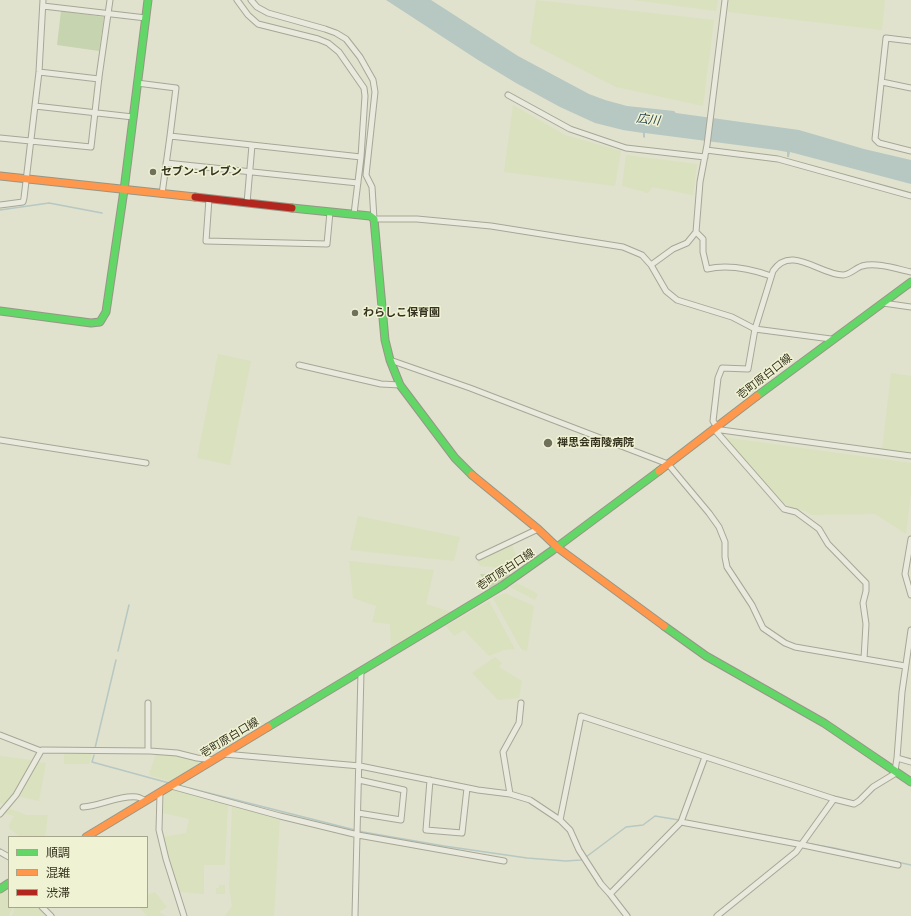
<!DOCTYPE html>
<meta charset="utf-8">
<style>
body{margin:0}
#map{position:relative;width:911px;height:916px;overflow:hidden;background:#e0e2cd;font-family:"Times New Roman","Noto Sans JP",serif}
canvas{display:block}
.legend{position:absolute;left:8px;top:836px;width:140px;height:72px;box-sizing:border-box;background:#f0f3d3;border:1px solid #a5a68b;margin:0;padding:5px 7px;list-style:none;font-size:12px;color:#35321f}
.legend li{display:flex;align-items:center;gap:8px;height:20px}
.legend b{width:20px;border:1px solid #a5a68b}
</style>
<div id="map">
<canvas width="911" height="916"></canvas>
<ul class="legend">
<li><b style="height:5px;background:#63d668"></b>順調</li>
<li><b style="height:5px;background:#ff974d"></b>混雑</li>
<li><b style="height:5px;background:#b3261e"></b>渋滞</li>
</ul>
</div>
<script>
const ctx = document.querySelector('canvas').getContext('2d');
ctx.lineJoin = 'round';
function fillPath(path, color) {
  ctx.fillStyle = color;
  ctx.fill(path, 'evenodd');
}
function strokePath(path, color, width, dash) {
  ctx.strokeStyle = color;
  ctx.lineWidth = width;
  ctx.lineCap = dash ? 'butt' : 'round';
  ctx.setLineDash(dash || []);
  ctx.stroke(path);
}
function label(font, color, halo, rows, align = 'center') {
  ctx.font = font + ' "Times New Roman","Noto Sans JP",serif';
  ctx.lineWidth = 3;
  ctx.setLineDash([]);
  ctx.textBaseline = 'middle';
  ctx.strokeStyle = halo;
  ctx.fillStyle = color;
  for (const [text, x, y, turn = 0] of rows) {
    ctx.save();
    ctx.translate(x, y);
    ctx.rotate((+turn || 0) * Math.PI / 180);
    ctx.textAlign = isNaN(turn) ? turn : align;
    if (halo) ctx.strokeText(text, 0, 0);
    ctx.fillText(text, 0, 0);
    ctx.restore();
  }
}
const farmland = new Path2D(`
 M536,0L714,20L703,106L616,87L530,43Z
 M633,0H718L716,11Z
 M729,0H885L882,30L728,12Z
 M513,105L565,135L621,151L615,186L504,172Z
 M626,155L697,164L693,195L652,187L648,193L622,186Z
 M218,354L251,361L230,465L197,458Z
 M891,373L911,376V454L882,450Z
 M722,437L911,463V493L906,534L875,514L812,515L805,511L795,509L784,504Z
 M358,516L460,537L454,561L350,550Z
 M512,544L518,562L504,568L480,566L477,561Z
 M349,561L434,570L426,604L452,612L391,651L390,624L372,622L376,606L353,598Z
 M517,583L538,594L535,600L510,587Z
 M505,593L534,606L527,651L521,649L493,598Z
 M489,601L515,649L504,650L489,656L464,630L454,636L446,626Z
 M495,657L502,663L499,667L522,681L519,698L498,700L472,673Z
 M92,753L89,764H64V754Z
 M156,753L176,754L189,760L206,762L172,782L149,775Z
 M0,756L32,760L13,795L4,805L0,803Z
 M35,762L46,763L39,801L18,796Z
 M171,789L228,804L225,865H204V894L180,892L170,863L163,837L186,833L189,819L163,813L165,793Z
 M232,806L280,816L274,916H225L232,906L229,887Z
 M8,808L26,815H48L45,837H20L9,828V825L14,816L4,813Z
 M219,885H225V894H216V888H219Z
 M9,886V907H12L9,916H0V892Z
 M155,892L167,907L159,912L166,916H147L139,907H147V895Z
 M15,907H39L47,916H12Z`);
const green = new Path2D(`
 M61,11L104,17L99,51L57,45Z
 M480,574L503,575L514,574L490,590Z`);
const water = new Path2D(`
 M386,0H431L518,56L589,94L605,100L627,106L674,111L676,113L799,130L864,149L911,160V184L790,152L789,157H787V152L776,150L645,133V138L643,137V133L623,130L595,123L560,107L516,83L478,60Z`);
const stream = new Path2D(`
 M0,210L49,203L102,213
 M118,651L129,605
 M95,748L116,660
 M94,755L92,762L169,783
 M177,785L363,832L444,846L527,858L566,861L581,860L583,859
 M732,829L801,842
 M805,843L834,848L911,865
 M586,857L626,827L643,825L655,816L679,820`);
const street = new Path2D(`
 M237,0L248,15L258,24L318,39L328,43L339,52L364,88L365,96L361,157L354,214
 M251,0L257,7L268,13L325,29L336,33L346,39L360,57L373,80L375,92L366,175L372,187L374,219H417L491,226L623,247L642,255L651,265L666,291L677,300L732,317L755,329L831,339
 M43,6L146,18
 M911,41L886,38L875,139L879,143L911,151
 M39,72L99,79
 M882,82L911,88
 M137,83L176,88L170,136L361,157
 M508,95L570,129L626,148L705,157
 M35,106L133,117
 M0,138L91,147L99,77L110,0
 M706,150L778,159L911,196
 M166,163L358,183
 M162,194L170,136
 M209,199L206,241L327,244L330,212
 M247,203L252,145
 M0,205L23,202L24,198L39,72L43,0
 M696,232L703,239V252L707,269C729,264 751,269 771,276
 M651,265L673,249L687,243L696,232L700,182L707,145L725,0
 M883,303L911,307
 M390,360L470,388L668,464L709,513L719,527L725,542V557L727,567L752,605L763,628L785,643L795,647L905,666
 M299,365L381,384L400,385
 M717,427L713,421L718,378L722,368L748,369L755,329L773,271C791,244 820,275 843,275C849,275 856,268 862,266C877,262 897,269 911,272
 M714,429L784,509L796,512L819,529L828,544L866,583V591L863,603L866,624L864,659
 M714,429L911,456
 M0,440L146,463
 M911,539L905,574L911,595
 M479,557L538,529
 M0,735L41,751
 M148,751V703
 M224,754L360,766L478,790L510,794L530,800L560,820L570,830L579,850L601,884L610,894L627,916
 M897,758L911,762
 M895,771L897,758L902,692L911,630
 M430,780L426,830L462,833L467,788
 M171,786L280,816L358,835L504,861
 M160,793L159,830L166,859L184,916
 M510,794L503,752L519,723L521,703
 M83,807C101,806 119,795 137,797C140,797 143,800 146,801
 M358,813L401,820L404,790L359,780
 M0,814L16,795L41,751L42,750L150,751L177,753L197,758L213,760
 M560,820L581,716L834,799L854,804L859,801L873,787L896,773
 M681,822L803,845L898,865
 M0,852L9,857
 M610,894L681,822L705,757
 M42,907L51,916
 M355,916L361,672
 M717,916L796,852L834,799`);
const fast = new Path2D(`
 M292,208L370,216L374,219L385,340L390,360L400,385L455,458L472,475
 M0,311L91,323L100,322L106,312L124,190L148,0
 M757,396L911,282
 M664,626L706,656L824,723L911,782
 M268,727L502,586L553,550L659,471
 M0,889L9,883`);
const slow = new Path2D(`
 M0,176L195,197
 M659,471L757,396
 M472,475L538,529L558,548L664,626
 M86,837L268,727`);
const jam = new Path2D(`
 M195,197L292,208`);
const markers = [
 [153,172,4,"#71705c"],
 [355,313,4,"#71705c"],
 [548,443,5,"#71705c"]
];
const poiNames = [
 ["セブン-イレブン",161,172],
 ["わらしこ保育園",363,313],
 ["禅思会南陵病院",557,443]
];
const streetNames = [
 ["壱町原白口線",765,377,-38],
 ["壱町原白口線",506,570,-33],
 ["壱町原白口線",230,738,-31]
];
const waterNames = [
 ["広川",648,120,7]
];
fillPath(farmland, '#dae1be');
fillPath(green, '#c6d4b0');
fillPath(water, '#b7c7c2');
strokePath(stream, '#b7c7c2', 1.5);
strokePath(street, '#a6a796', 7);
strokePath(fast, '#969686', 9);
strokePath(slow, '#969686', 9);
strokePath(jam, '#969686', 9);
strokePath(street, '#e9eadd', 5);
strokePath(fast, '#63d668', 7);
strokePath(slow, '#ff974d', 7);
strokePath(jam, '#b3261e', 7);
for (const [x, y, r, color] of markers) {
  const dot = new Path2D();
  dot.arc(x, y, r, 0, 2 * Math.PI);
  ctx.fillStyle = color;
  ctx.fill(dot);
  strokePath(dot, '#f0f3d3', 1.5);
}
label('bold 11px', '#35321f', '#f0f3d3', poiNames, 'left');
label('11px', '#35321f', '#f0f3d3', streetNames);
label('italic 12px', '#2f4854', '#f0f3d3', waterNames);
</script>
